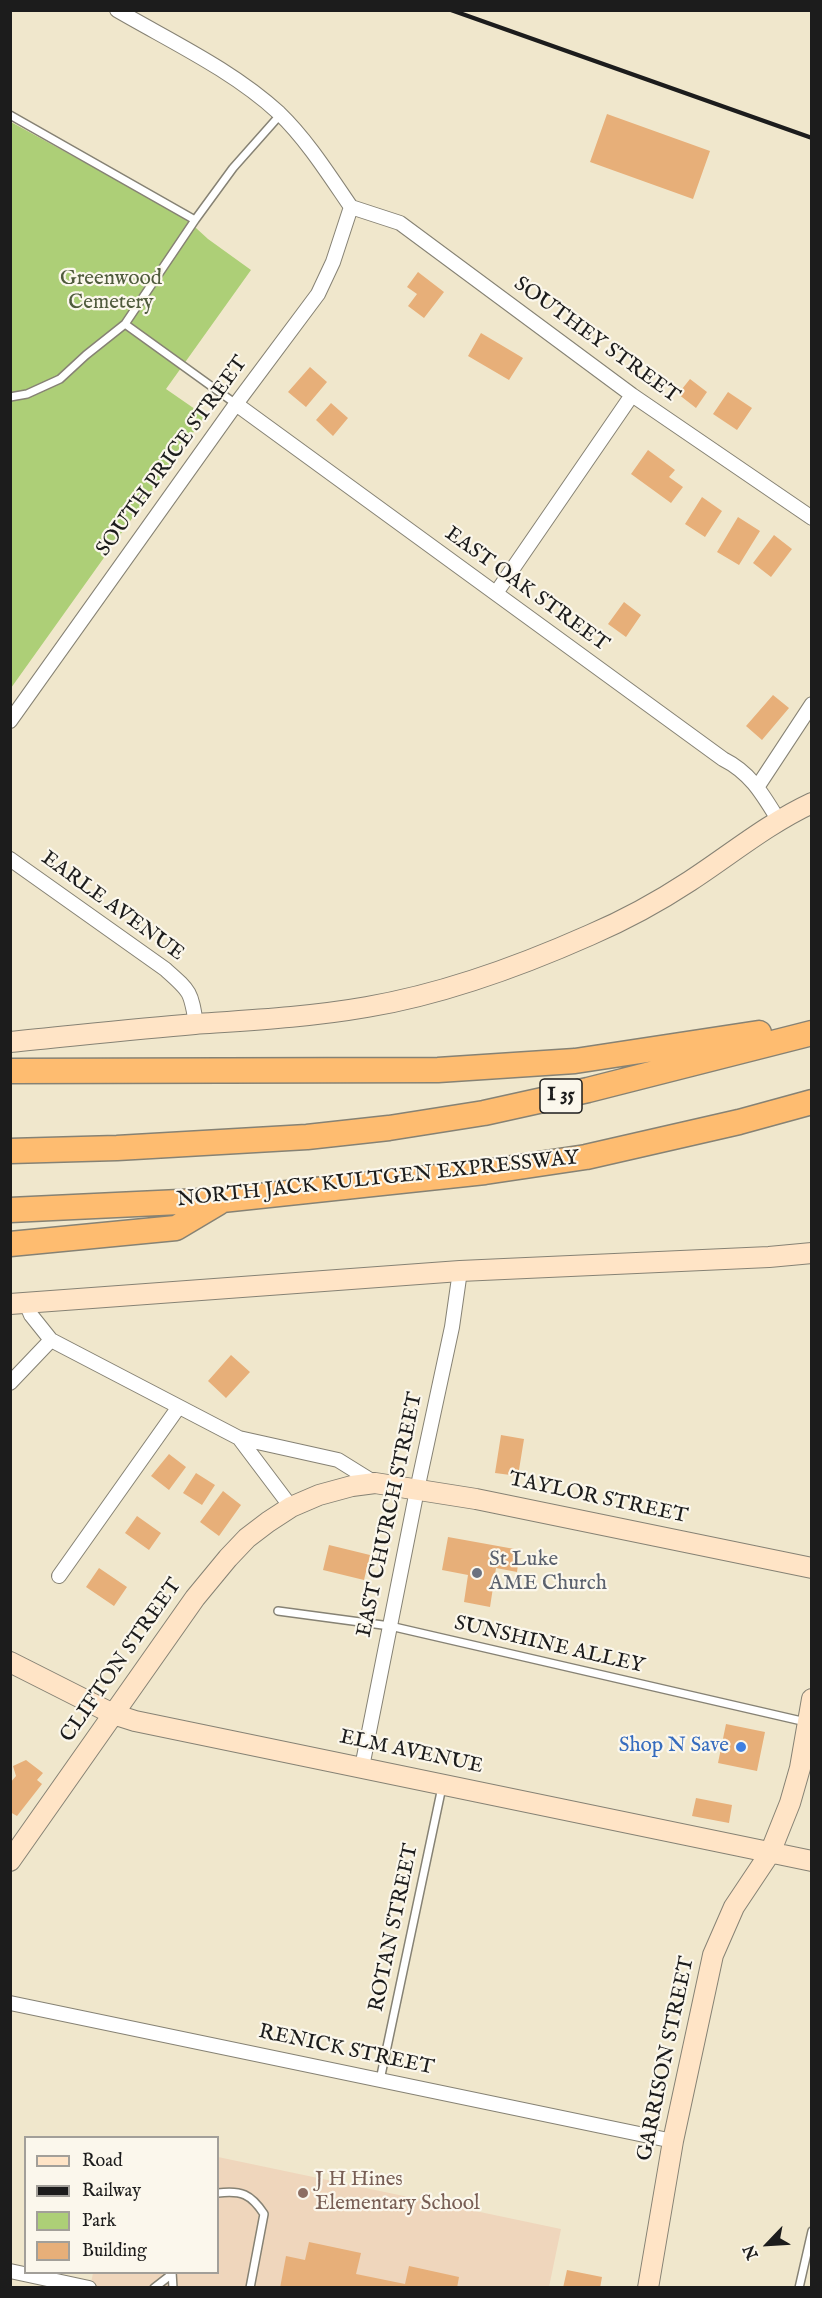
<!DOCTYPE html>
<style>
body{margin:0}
#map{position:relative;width:822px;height:2298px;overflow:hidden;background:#f0e7cc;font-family:"IM FELL English",serif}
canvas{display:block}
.frame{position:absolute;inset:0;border:12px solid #1c1c1c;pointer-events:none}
.legend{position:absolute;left:24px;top:2136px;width:195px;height:138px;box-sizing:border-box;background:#fbf7ec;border:2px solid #a29f99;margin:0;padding:8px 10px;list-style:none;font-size:18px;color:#1c1c1c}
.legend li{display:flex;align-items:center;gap:12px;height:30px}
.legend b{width:30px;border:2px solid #a29f99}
.north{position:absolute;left:738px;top:2214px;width:60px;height:60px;-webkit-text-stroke:4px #fbf7ec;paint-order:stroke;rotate:245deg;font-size:16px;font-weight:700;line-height:24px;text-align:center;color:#1c1c1c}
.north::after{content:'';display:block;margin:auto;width:21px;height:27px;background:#1c1c1c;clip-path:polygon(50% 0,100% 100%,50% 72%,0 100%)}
</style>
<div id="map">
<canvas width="822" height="2298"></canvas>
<div class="frame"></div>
<ul class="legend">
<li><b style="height:8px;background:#ffe4c6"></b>Road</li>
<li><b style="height:8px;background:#1c1c1c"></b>Railway</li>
<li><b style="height:16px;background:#adcf77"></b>Park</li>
<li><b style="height:16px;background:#e7af79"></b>Building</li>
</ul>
<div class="north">N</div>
</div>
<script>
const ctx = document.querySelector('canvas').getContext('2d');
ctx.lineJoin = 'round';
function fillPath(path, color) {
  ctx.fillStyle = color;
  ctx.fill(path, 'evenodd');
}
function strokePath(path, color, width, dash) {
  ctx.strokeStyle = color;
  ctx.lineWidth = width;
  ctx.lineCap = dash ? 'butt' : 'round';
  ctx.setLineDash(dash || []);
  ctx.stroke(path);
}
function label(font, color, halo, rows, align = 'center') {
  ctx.font = font + ' "IM FELL English",serif';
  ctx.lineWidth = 4.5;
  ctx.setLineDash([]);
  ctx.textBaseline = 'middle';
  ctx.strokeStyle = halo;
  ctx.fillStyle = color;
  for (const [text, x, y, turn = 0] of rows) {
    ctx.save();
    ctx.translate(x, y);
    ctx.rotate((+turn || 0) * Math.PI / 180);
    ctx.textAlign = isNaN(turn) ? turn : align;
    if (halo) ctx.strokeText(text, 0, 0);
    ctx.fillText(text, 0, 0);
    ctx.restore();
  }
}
const built = new Path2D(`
 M218,2157L561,2229L549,2287L90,2288L93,2273L218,2272Z`);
const green = new Path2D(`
 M11,122L184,217L208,239L251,270L166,389L205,416L11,688Z`);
const building = new Path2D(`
 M607,114L710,151L693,199L590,162Z
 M418,272L444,292L424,318L408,306L417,294L407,287Z
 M481,333L523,358L509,380L468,356Z
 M310,367L327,382L306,407L288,392Z
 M690,379L707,392L696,408L678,394Z
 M728,392L752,408L737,430L713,414Z
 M331,403L348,418L333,436L316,420Z
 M648,450L675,470L669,477L683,487L671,503L631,474Z
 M702,497L722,511L705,537L685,524Z
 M738,517L760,531L739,565L717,552Z
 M774,535L792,549L771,577L753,563Z
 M624,602L641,615L626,637L608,624Z
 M773,695L789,708L762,740L746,726Z
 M231,1355L250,1372L226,1398L208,1381Z
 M501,1435L524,1439L518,1476L495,1473Z
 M169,1454L186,1467L169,1490L151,1476Z
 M196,1473L215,1485L202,1505L183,1493Z
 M223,1491L241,1505L219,1536L200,1522Z
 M137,1516L161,1533L149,1550L125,1533Z
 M448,1537L520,1550L517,1572L496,1568L490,1607L464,1602L468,1575L442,1570Z
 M329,1545L370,1555L364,1580L323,1570Z
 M99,1568L127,1587L114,1606L86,1587Z
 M726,1724L765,1732L757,1771L718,1763Z
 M26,1760L43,1773L37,1780L42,1784L17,1816L10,1812V1783L16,1776L13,1766Z
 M696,1798L732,1805L729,1823L692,1816Z
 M309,2242L361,2253L356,2274L405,2284L409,2266L459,2277L457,2288H280L286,2256L305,2260Z
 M567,2270L602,2277L600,2288H563Z`);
const lane = new Path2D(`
 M10,115L195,220
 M125,324L236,404
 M10,397L27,394L60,379L86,355L125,324L195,220L233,168L280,115
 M278,1611L390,1626L806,1722
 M380,2080L442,1787
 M218,2193C241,2190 251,2194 264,2214L250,2288
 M172,2272L173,2288
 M154,2288L172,2274
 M799,2288L812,2231`);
const street = new Path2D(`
 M117,10C172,42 232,70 279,113C307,140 329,175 351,207
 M351,207L400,223L632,395L812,518
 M236,404L723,759C751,773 763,795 779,821
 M496,593L632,395
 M10,721L236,404L318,294L333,262L351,207
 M758,786L812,704
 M10,859L165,969C190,991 191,991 196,1024
 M26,1303L31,1315L51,1340L239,1438L291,1507
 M10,1383L51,1340
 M239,1438L338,1460L375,1483
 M59,1576L178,1408
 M362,1767L417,1490L452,1327L460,1271
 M10,2003L673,2141
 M10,2271L89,2288`);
const secondary = new Path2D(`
 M10,1042C72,1036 134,1029 195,1024C253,1020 310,1017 367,1007C444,994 518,967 590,935C625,920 658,902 690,881C730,855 767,824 812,803
 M10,1304L460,1271L769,1257L812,1253
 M10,1662L113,1714L135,1721L812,1861
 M10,1861L195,1598L228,1558L247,1538L268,1522L291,1507L319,1495L352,1486L375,1483L476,1499L812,1568
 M648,2288L673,2141L713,1955L734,1907L770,1853L790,1803L800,1768L812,1699`);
const highway = new Path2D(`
 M10,1071L438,1070L575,1061L759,1033
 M10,1151L117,1148L307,1137L389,1128L484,1113L588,1090L812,1033
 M10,1210L222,1200L485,1172L586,1157L739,1122L812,1102
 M10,1244L176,1228L218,1203`);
const rail = new Path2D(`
 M451,10L812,138`);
const markers = [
 [477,1573,6,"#6b7280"],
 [741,1747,6,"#3f7fe0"],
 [303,2193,6,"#8d6e63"]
];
const shields = [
 [561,1096,42]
];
const shieldNames = [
 ["I 35",561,1096]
];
const parkNames = [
 ["Greenwood",111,280],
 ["Cemetery",111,304]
];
const streetNames = [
 ["SOUTHEY STREET",596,341,36],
 ["SOUTH PRICE STREET",173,457,-54],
 ["EAST OAK STREET",526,590,36],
 ["EARLE AVENUE",112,907,36],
 ["NORTH JACK KULTGEN EXPRESSWAY",378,1180,-6],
 ["TAYLOR STREET",598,1499,12],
 ["EAST CHURCH STREET",391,1515,-78],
 ["SUNSHINE ALLEY",549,1646,13],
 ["CLIFTON STREET",122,1661,-55],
 ["ELM AVENUE",411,1753,12],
 ["ROTAN STREET",395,1928,-78],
 ["RENICK STREET",346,2051,12],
 ["GARRISON STREET",667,2059,-78]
];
const worshipNames = [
 ["St Luke",489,1561],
 ["AME Church",489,1585]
];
const shopNames = [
 ["Shop N Save",729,1747]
];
const educationNames = [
 ["J H Hines",315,2181],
 ["Elementary School",315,2205]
];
fillPath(built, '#efd6bc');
fillPath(green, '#adcf77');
fillPath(building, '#e7af79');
strokePath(lane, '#868274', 10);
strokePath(street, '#868274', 16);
strokePath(secondary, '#868274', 22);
strokePath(highway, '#868274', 27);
strokePath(lane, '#fff', 7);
strokePath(street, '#fff', 14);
strokePath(secondary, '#ffe4c6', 20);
strokePath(highway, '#febc70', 24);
strokePath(rail, '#1c1c1c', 4.5);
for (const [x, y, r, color] of markers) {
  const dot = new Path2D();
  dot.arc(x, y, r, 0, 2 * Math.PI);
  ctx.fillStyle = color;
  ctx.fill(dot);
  strokePath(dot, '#fbf7ec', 2);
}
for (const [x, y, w] of shields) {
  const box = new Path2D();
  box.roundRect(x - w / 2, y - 17, w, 34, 4.5);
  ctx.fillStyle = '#fbf7ec';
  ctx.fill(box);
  strokePath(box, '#1c1c1c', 1.5);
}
label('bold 20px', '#1c1c1c', null, shieldNames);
label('21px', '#4f5b3c', '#fbf7ec', parkNames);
label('21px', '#1c1c1c', '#fbf7ec', streetNames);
label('21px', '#5b616d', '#fbf7ec', worshipNames, 'left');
label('21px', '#366cbe', '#fbf7ec', shopNames, 'right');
label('21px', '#785e54', '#fbf7ec', educationNames, 'left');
</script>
